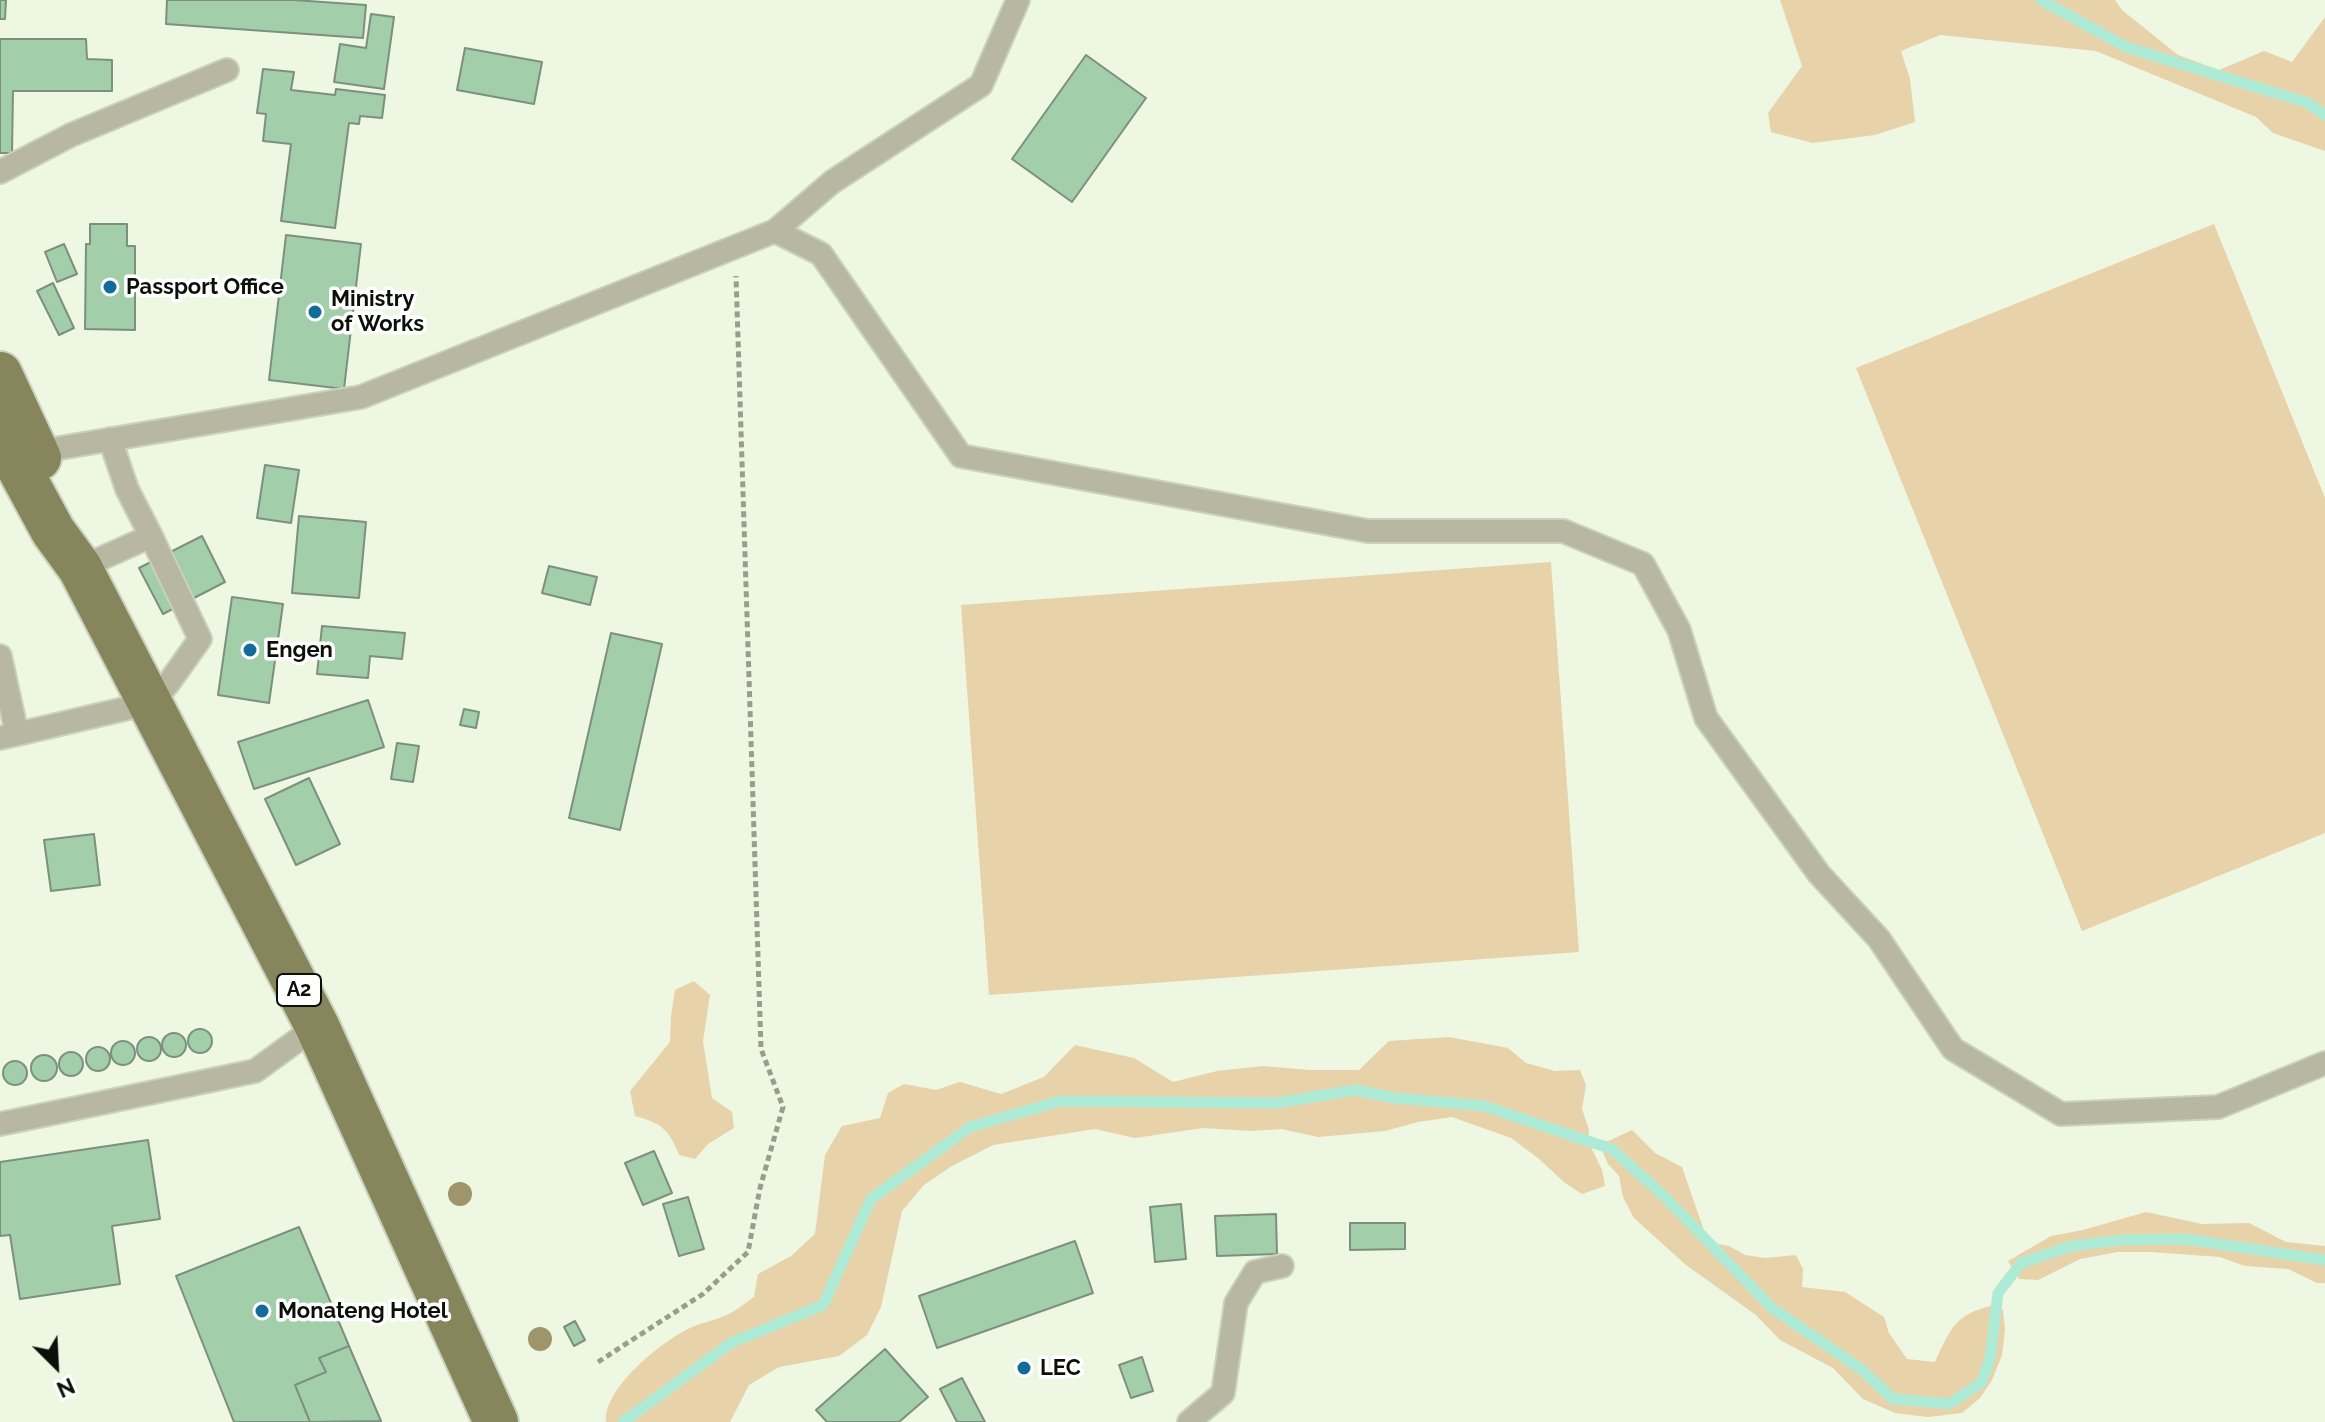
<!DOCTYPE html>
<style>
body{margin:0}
#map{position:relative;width:2325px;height:1422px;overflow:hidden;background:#edf7e1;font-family:Raleway,sans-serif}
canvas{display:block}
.north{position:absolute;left:16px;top:1326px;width:80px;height:80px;-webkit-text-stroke:6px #fff;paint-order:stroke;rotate:156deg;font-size:22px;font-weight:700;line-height:32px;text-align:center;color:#0d1009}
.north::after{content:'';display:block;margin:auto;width:28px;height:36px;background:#0d1009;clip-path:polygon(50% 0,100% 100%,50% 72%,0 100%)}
</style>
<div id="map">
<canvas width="2325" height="1422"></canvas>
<div class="north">N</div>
</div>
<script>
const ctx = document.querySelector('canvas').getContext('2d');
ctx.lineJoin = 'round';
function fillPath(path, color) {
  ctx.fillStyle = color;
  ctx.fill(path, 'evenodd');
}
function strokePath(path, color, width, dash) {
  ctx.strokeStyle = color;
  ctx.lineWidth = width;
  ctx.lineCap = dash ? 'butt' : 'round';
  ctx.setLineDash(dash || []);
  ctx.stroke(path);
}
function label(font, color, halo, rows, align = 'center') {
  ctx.font = font + ' Raleway,sans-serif';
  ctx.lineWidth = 7;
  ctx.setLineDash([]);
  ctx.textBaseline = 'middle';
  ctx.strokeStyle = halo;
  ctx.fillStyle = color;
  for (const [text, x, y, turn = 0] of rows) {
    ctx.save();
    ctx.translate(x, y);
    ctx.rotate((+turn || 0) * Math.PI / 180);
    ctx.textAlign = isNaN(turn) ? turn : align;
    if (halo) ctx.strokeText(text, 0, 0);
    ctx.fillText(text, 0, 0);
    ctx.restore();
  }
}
const green = new Path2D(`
 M1780,0H2115L2122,10L2178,55L2219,70L2264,51L2292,62L2325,17V151L2273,133L2256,117L2096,51L1940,35L1901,51L1910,79L1915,122L1875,135L1813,143L1771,132L1768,113L1802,66Z
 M2214,224L2325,498V833L2082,931L1856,368Z
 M1551,562L1579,952L989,995L961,605Z
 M694,981L710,995L703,1041L712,1098L732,1112L734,1128L708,1144L695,1159L679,1155C669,1129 661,1123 635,1116L630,1091L670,1042L671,1016L675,990Z
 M1449,1037L1508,1048L1526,1063L1555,1071L1580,1070L1586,1085L1582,1109L1589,1130L1588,1141L1602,1170L1605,1186L1582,1194L1565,1183L1538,1158L1511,1138L1452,1117L1418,1122L1385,1131L1318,1137L1281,1129L1250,1131L1203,1128L1135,1138L1095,1129L993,1145L952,1166L924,1185L902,1211L881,1307L867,1335L839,1356L779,1367L749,1385L730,1422H606C603,1389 659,1344 686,1330C699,1323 714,1321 727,1315C737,1310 745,1303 754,1297L758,1274L791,1256L815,1234L825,1155L842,1126L880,1118L888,1093L904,1084L936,1090L960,1082L1001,1094L1044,1077L1075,1045L1134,1058L1173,1082L1217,1071L1263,1066L1310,1070H1359L1389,1041Z
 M1632,1130L1655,1153L1682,1167L1708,1242L1729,1246L1745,1255L1765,1258L1796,1255L1803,1269L1802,1287L1845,1292L1884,1317L1889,1333L1907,1359L1935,1362C1951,1327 1956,1313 1996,1305L2003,1310L2005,1330L2002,1355L1992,1380L1980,1398L1962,1413L1928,1417L1895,1413L1863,1399L1833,1368L1780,1340L1756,1315L1686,1265L1634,1218L1623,1197L1619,1176L1608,1164L1600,1145Z
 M2146,1212L2202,1224L2249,1223L2286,1242L2325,1246V1283H2317L2288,1269L2245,1266L2220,1257L2151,1252H2118L2080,1259L2038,1280L2019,1279L2008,1261L2051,1236L2083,1230Z`);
const stream = new Path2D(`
 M2041,0L2126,47L2308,103L2325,115
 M623,1422L731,1343L823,1305L871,1199L970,1127L1060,1101L1276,1103L1355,1090L1395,1098L1484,1106L1612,1149L1664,1196L1772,1308L1861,1369L1893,1399L1949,1404L1981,1383L1990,1359L1998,1293L2021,1263L2072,1246L2121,1240L2185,1239L2325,1260`);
const building = new Path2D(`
 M0,0H6L5,19H0Z
 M167,0H294L366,5L363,38L166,24Z
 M371,14L394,17L384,89L334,82L340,44L366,48Z
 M0,39H86L87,59L112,60V91H13L12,153H0Z
 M465,48L542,62L534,104L457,90Z
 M1086,55L1146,98L1072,202L1012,159Z
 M263,69L294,72L291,90L335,95L336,89L385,95L382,118L360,116L359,124L349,123L335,228L281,221L291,144L263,141L266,114L257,113Z
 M90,224H127V246H135V330L85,329L86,244H90Z
 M286,235L361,244L344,389L269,380Z
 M64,244L77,274L57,282L45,252Z
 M53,283L74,328L59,335L37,291Z
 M265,465L299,470L291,523L257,518Z
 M299,516L366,522L359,598L292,593Z
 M202,536L225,582L163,614L139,568Z
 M549,566L597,577L590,605L542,593Z
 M232,597L283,604L269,703L218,695Z
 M322,626L405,633L402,659L370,656L368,678L317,674Z
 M611,633L662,644L620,830L569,818Z
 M368,700L384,747L254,789L238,742Z
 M464,709L479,712L476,728L460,725Z
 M397,743L419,746L413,782L391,779Z
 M309,778L340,844L296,865L265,799Z
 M94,834L100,885L51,891L44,840Z
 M188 1041a12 12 0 1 1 24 0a12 12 0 1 1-24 0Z
 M162 1045a12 12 0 1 1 24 0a12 12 0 1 1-24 0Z
 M137 1049a12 12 0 1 1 24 0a12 12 0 1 1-24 0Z
 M111 1053a12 12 0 1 1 24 0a12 12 0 1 1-24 0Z
 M86 1059a12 12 0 1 1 24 0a12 12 0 1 1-24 0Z
 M59 1064a12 12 0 1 1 24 0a12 12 0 1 1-24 0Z
 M31 1068a13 13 0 1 1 26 0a13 13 0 1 1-26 0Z
 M3 1073a12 12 0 1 1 24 0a12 12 0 1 1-24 0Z
 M148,1140L160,1219L112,1226L120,1284L20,1299L10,1235L0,1236V1162Z
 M654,1151L672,1193L643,1205L625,1163Z
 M688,1197L704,1249L679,1256L663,1204Z
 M1181,1204L1186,1259L1155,1262L1150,1207Z
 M1276,1214L1277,1254L1217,1256L1215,1216Z
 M1350,1223H1405V1249L1350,1250Z
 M299,1227L349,1346L319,1358L326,1372L295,1385L310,1422H234L176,1276Z
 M1075,1241L1093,1293L937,1348L919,1296Z
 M575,1321L585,1340L574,1346L564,1327Z
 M349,1346L381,1421L310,1422L295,1385L326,1372L319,1358Z
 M885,1349L928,1397L899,1422H827L816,1410Z
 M1142,1357L1153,1391L1131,1398L1119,1365Z
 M962,1378L985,1422H957L940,1389Z`);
const path = new Path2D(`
 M598,1362L703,1294L748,1252L760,1188L783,1107L761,1049L736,276`);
const service = new Path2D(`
 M0,172L71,135L227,70
 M775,231L821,254L961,456L1368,531H1563L1643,564L1679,630L1706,718L1819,874L1879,939L1953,1049L2061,1114L2218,1107L2325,1063
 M110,439L127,489L151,536
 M36,452L361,397L775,231L832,182L981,85L1018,0
 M0,656L17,734
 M0,738L150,703L168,684L200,639L151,536L80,568
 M0,1124L255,1071L317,1026
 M1189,1422L1223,1393L1236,1303L1255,1272L1282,1266`);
const primary = new Path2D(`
 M0,374L39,458
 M0,433L53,531L80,568L317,1026L496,1422`);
const trees = [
 [460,1194],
 [540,1339]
];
const markers = [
 [110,287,8,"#116c9b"],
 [315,312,8,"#116c9b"],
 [250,650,8,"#116c9b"],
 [262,1311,8,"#116c9b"],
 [1024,1368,8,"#116c9b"]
];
const shields = [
 [299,990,44]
];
const shieldNames = [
 ["A2",299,990]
];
const poiNames = [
 ["Passport Office",126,287],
 ["Ministry",331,299],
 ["of Works",331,324],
 ["Engen",266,650],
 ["Monateng Hotel",278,1311],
 ["LEC",1040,1368]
];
fillPath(green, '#e8d2a9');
strokePath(stream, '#adebd7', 11);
fillPath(building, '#a2ceaa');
strokePath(building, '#7d9080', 2);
strokePath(service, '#c9d2be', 26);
strokePath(primary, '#c9d2be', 48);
strokePath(path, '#979e8e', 5, [6, 4]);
strokePath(service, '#b8b7a1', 22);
strokePath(primary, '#87855b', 44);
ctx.fillStyle = '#9e956a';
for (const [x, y] of trees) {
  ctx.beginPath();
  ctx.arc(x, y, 12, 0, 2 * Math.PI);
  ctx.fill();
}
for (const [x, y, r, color] of markers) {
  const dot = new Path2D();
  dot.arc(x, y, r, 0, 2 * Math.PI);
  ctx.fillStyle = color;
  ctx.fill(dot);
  strokePath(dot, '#fff', 3);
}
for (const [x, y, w] of shields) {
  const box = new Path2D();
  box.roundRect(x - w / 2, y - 16, w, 32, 6);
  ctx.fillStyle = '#fff';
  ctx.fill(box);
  strokePath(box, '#0d1009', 2);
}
label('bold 20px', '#0d1009', null, shieldNames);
label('bold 22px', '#0d1009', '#fff', poiNames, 'left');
</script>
